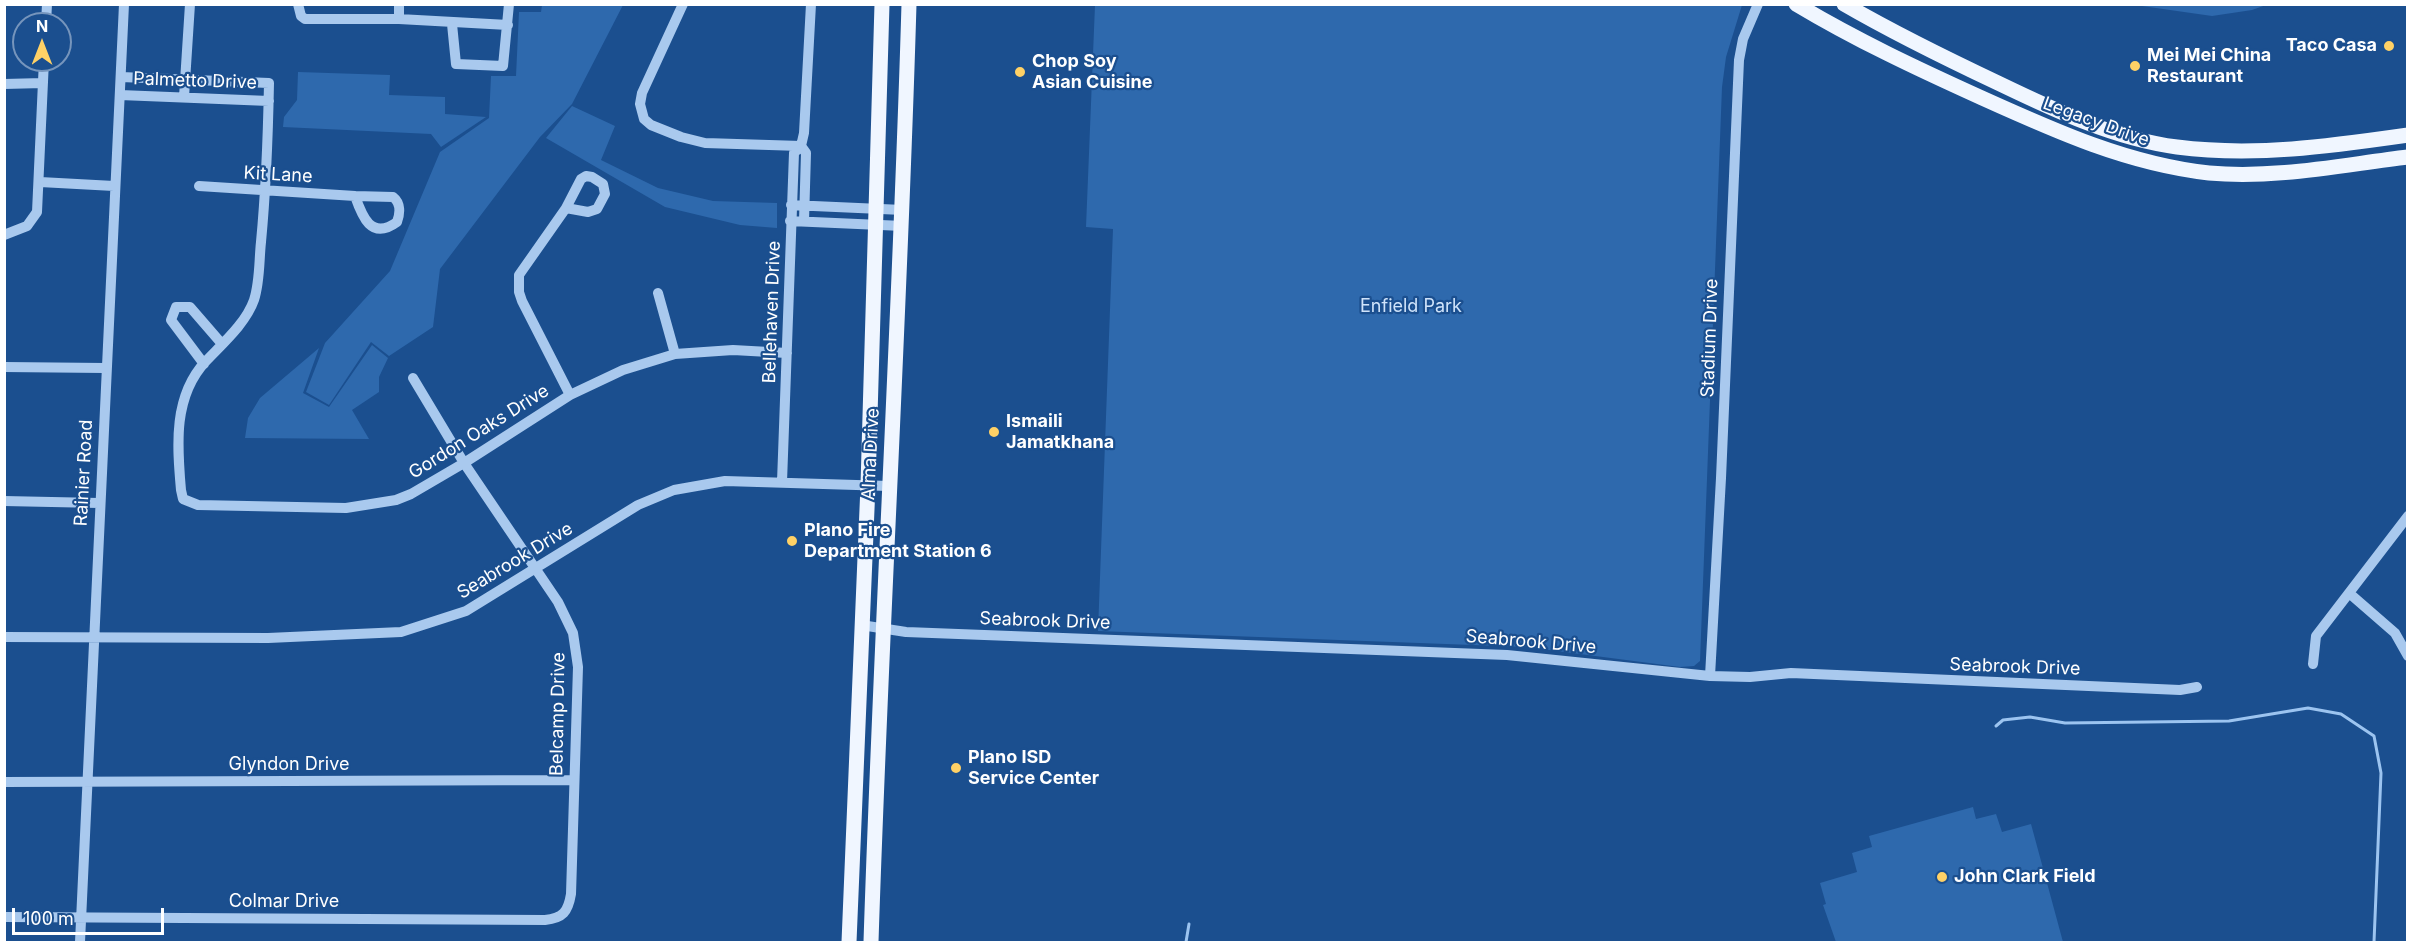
<!DOCTYPE html>
<style>
body{margin:0}
#map{position:relative;width:2412px;height:947px;overflow:hidden;background:#1b4f8f;font-family:Inter,sans-serif}
canvas{display:block}
.frame{position:absolute;inset:0;border:6px solid #fff;pointer-events:none}
.north{position:absolute;left:12px;top:12px;width:60px;height:60px;box-sizing:border-box;background:#1b4f8f;border:2px solid #7695bc;border-radius:50%;rotate:0deg;font-size:16px;font-weight:700;line-height:24px;text-align:center;color:#fff}
.north::after{content:'';display:block;margin:auto;width:21px;height:27px;background:#ffd166;clip-path:polygon(50% 0,100% 100%,50% 72%,0 100%)}
.scale{position:absolute;left:12px;top:908px;width:152px;height:27px;box-sizing:border-box;border:3px solid #fff;border-top:0;padding-left:8px;font-size:18px;line-height:21px;white-space:nowrap;color:#fff;-webkit-text-stroke:4px #1b4f8f;paint-order:stroke}
</style>
<div id="map">
<canvas width="2412" height="947"></canvas>
<div class="frame"></div>
<div class="north">N</div>
<div class="scale">100 m</div>
</div>
<script>
const ctx = document.querySelector('canvas').getContext('2d');
ctx.lineJoin = 'round';
function fillPath(path, color) {
  ctx.fillStyle = color;
  ctx.fill(path, 'evenodd');
}
function strokePath(path, color, width, dash) {
  ctx.strokeStyle = color;
  ctx.lineWidth = width;
  ctx.lineCap = dash ? 'butt' : 'round';
  ctx.setLineDash(dash || []);
  ctx.stroke(path);
}
function label(font, color, halo, rows, align = 'center') {
  ctx.font = font + ' Inter,sans-serif';
  ctx.lineWidth = 4.5;
  ctx.setLineDash([]);
  ctx.textBaseline = 'middle';
  ctx.strokeStyle = halo;
  ctx.fillStyle = color;
  for (const [text, x, y, turn = 0] of rows) {
    ctx.save();
    ctx.translate(x, y);
    ctx.rotate((+turn || 0) * Math.PI / 180);
    ctx.textAlign = isNaN(turn) ? turn : align;
    if (halo) ctx.strokeText(text, 0, 0);
    ctx.fillText(text, 0, 0);
    ctx.restore();
  }
}
const green = new Path2D(`
 M542,5H623L572,104L540,137L440,269L433,327L389,356L371,342L329,405L306,392L325,343L390,271L440,152L489,118L491,76H516L519,12H541Z
 M1095,5H1742L1726,57L1722,87L1700,661L1694,666L1680,667L1526,647L1098,631L1113,229L1086,227Z
 M2135,5H2266L2252,10L2212,16Z
 M298,72L390,75L389,95L445,97V114L486,117L441,147L431,134L283,127L284,117L297,100Z
 M572,106L615,126L601,160L658,188L713,201L777,203V228L740,225L665,207L546,138Z
 M372,345L388,358L379,377V392L352,410L369,439L245,438L248,418L260,398L319,348L303,393L329,407Z
 M1973,807L1976,819L1996,814L2002,832L2031,824L2063,942H1836L1823,905L1826,904L1820,883L1857,872L1852,853L1872,847L1869,836Z`);
const stream = new Path2D(`
 M1996,726L2003,720L2030,717L2065,723L2229,721L2308,708L2341,714L2374,736L2381,773L2374,942
 M1186,942L1189,924`);
const minor = new Path2D(`
 M298,4L301,16L305,19H399L508,25
 M399,4V19
 M683,4L642,93L640,104L644,119L651,125L681,137L705,143L801,146
 M46,24L47,4
 M452,24L456,64L503,66L509,4
 M121,77L269,83C268,136 266,189 261,242C259,260 260,282 254,300C246,323 223,343 206,361C173,396 177,445 181,490L183,499L198,505L346,508L396,500L411,494L464,463L570,395L623,370L675,354L733,350L787,353
 M4,84L43,83
 M120,95L269,101
 M184,97L190,4
 M801,146L806,153L804,221
 M40,182L114,186
 M199,186L355,196
 M355,196L393,197C401,203 400,214 397,222C371,241 362,216 355,196Z
 M791,205L903,210
 M566,208L581,179L586,176L592,177L603,184L605,194L597,209L588,212L566,208L519,275V292L522,301L570,395
 M790,221L903,226
 M4,235L27,226L37,212L44,60
 M658,293L675,354
 M204,364L171,320L176,307H190L222,344
 M4,367L105,368
 M782,482L794,153L801,146L804,133L811,4
 M4,501L99,503
 M2349,593L2395,633L2408,656
 M861,625L906,632L1507,655L1710,676L1750,677L1791,673L2180,690L2197,687
 M4,637L268,638L401,632L466,611L638,505L674,490L725,481L889,486
 M2313,664L2316,636L2408,516
 M1710,676L1721,478L1739,60L1743,39L1758,4
 M4,782L574,780
 M4,917L545,920C563,918 568,912 571,894L578,667L573,633L558,602L464,463L413,378
 M80,942L124,4`);
const major = new Path2D(`
 M1796,4C1856,40 1918,69 1982,98C2055,131 2128,164 2209,173C2276,179 2341,165 2408,157
 M1844,4C1894,33 1945,58 1998,83C2054,110 2115,139 2177,147C2255,157 2331,146 2408,135
 M849,942L868,485L882,4
 M871,942C881,630 900,317 909,4`);
const markers = [
 [2389,46,6,"#ffd166"],
 [2135,66,6,"#ffd166"],
 [1020,72,6,"#ffd166"],
 [994,432,6,"#ffd166"],
 [792,541,6,"#ffd166"],
 [956,768,6,"#ffd166"],
 [1942,877,6,"#ffd166"]
];
const poiNames = [
 ["Taco Casa",2377,46,"right"],
 ["Mei Mei China",2147,56],
 ["Restaurant",2147,77],
 ["Chop Soy",1032,62],
 ["Asian Cuisine",1032,83],
 ["Ismaili",1006,422],
 ["Jamatkhana",1006,443],
 ["Plano Fire",804,531],
 ["Department Station 6",804,552],
 ["Plano ISD",968,758],
 ["Service Center",968,779],
 ["John Clark Field",1954,877]
];
const streetNames = [
 ["Palmetto Drive",195,81,2],
 ["Legacy Drive",2096,122,20],
 ["Kit Lane",278,175,3],
 ["Bellehaven Drive",772,312,-88],
 ["Stadium Drive",1710,338,-88],
 ["Gordon Oaks Drive",479,432,-32],
 ["Alma Drive",871,454,-87],
 ["Rainier Road",84,473,-87],
 ["Seabrook Drive",515,561,-31],
 ["Seabrook Drive",1045,621,2],
 ["Seabrook Drive",1531,642,5],
 ["Seabrook Drive",2015,667,2],
 ["Belcamp Drive",558,714,-89],
 ["Glyndon Drive",289,765],
 ["Colmar Drive",284,902]
];
const parkNames = [
 ["Enfield Park",1411,307]
];
fillPath(green, '#2e69ad');
strokePath(stream, '#9cc4f0', 3);
strokePath(minor, '#a9c9ee', 10);
strokePath(major, '#f0f6ff', 15);
for (const [x, y, r, color] of markers) {
  const dot = new Path2D();
  dot.arc(x, y, r, 0, 2 * Math.PI);
  ctx.fillStyle = color;
  ctx.fill(dot);
  strokePath(dot, '#1b4f8f', 2);
}
label('bold 18px', '#fff', '#1b4f8f', poiNames, 'left');
label('18px', '#fff', '#1b4f8f', streetNames);
label('18px', '#cfe3fa', '#1b4f8f', parkNames);
</script>
